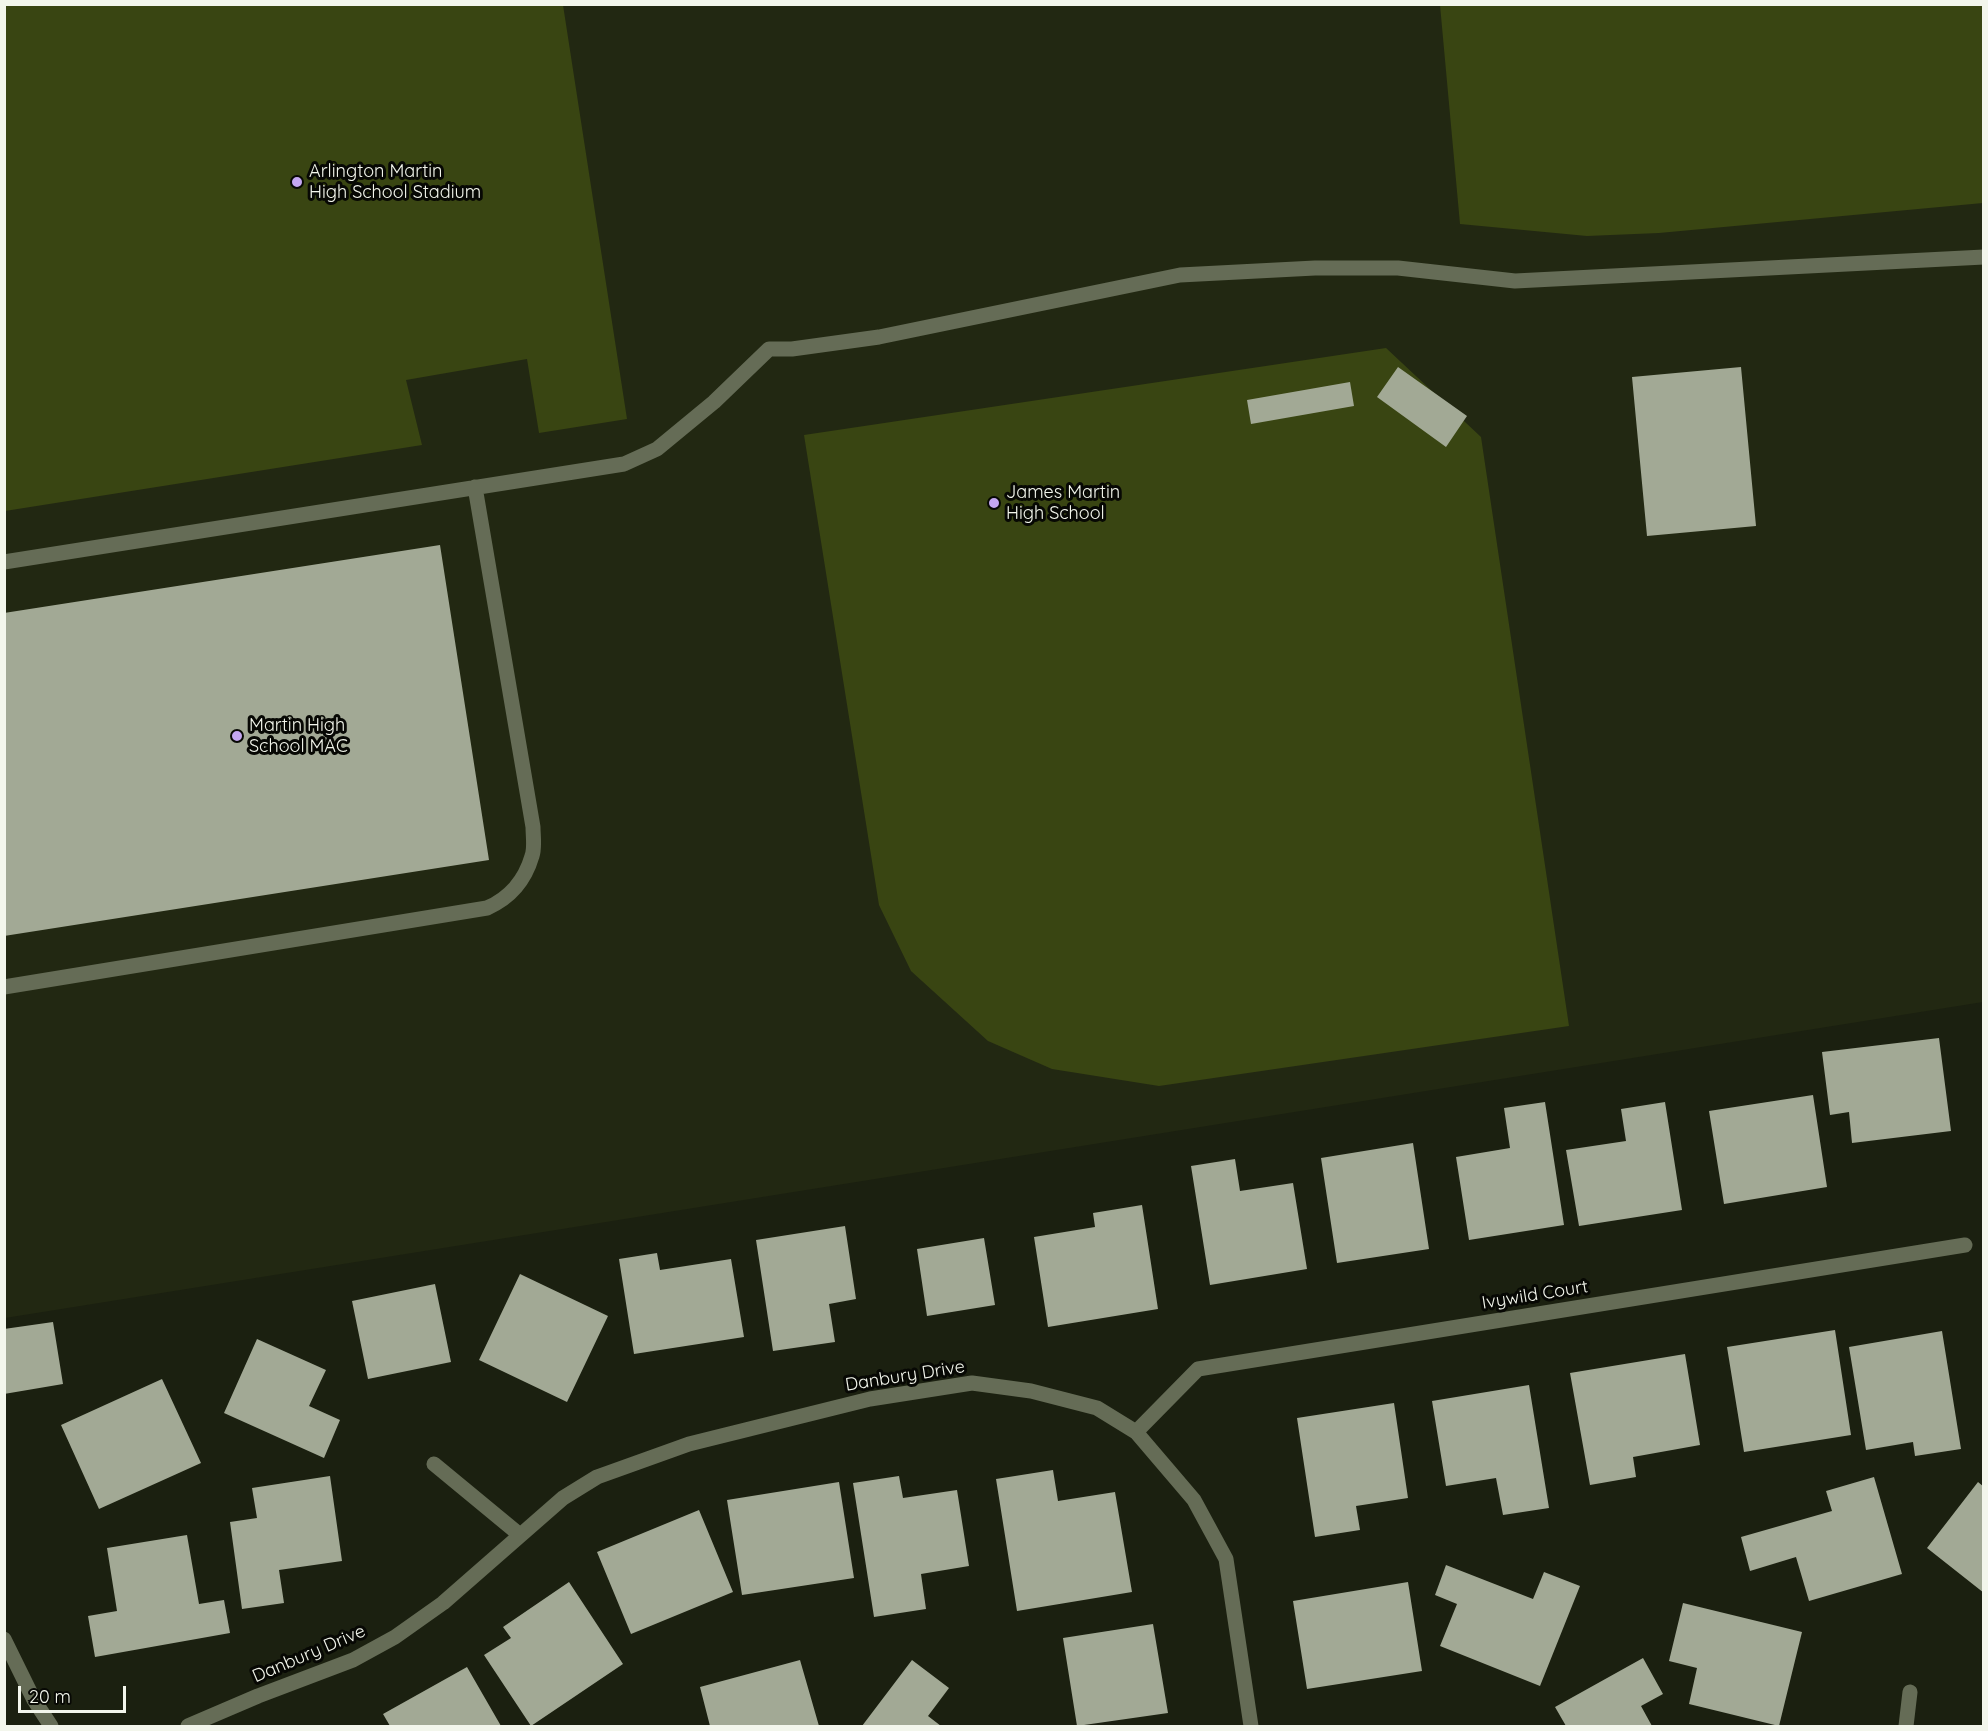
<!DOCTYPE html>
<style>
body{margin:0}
#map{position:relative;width:1988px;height:1731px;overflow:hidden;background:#1b2010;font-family:Quicksand,sans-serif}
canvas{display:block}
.frame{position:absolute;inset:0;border:6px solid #f3f6ec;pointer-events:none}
.scale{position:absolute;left:18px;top:1686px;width:108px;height:27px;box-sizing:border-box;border:3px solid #f3f6ec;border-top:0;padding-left:8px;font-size:18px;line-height:21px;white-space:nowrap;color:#f3f6ec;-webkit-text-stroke:4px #070804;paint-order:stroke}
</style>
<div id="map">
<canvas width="1988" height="1731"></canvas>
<div class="frame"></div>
<div class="scale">20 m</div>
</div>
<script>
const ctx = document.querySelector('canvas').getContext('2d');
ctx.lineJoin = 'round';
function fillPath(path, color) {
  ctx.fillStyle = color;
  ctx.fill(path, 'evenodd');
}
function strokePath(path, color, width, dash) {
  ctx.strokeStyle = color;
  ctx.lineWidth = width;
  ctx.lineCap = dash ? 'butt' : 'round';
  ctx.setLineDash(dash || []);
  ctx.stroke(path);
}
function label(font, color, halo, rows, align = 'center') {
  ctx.font = font + ' Quicksand,sans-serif';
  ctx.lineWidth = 6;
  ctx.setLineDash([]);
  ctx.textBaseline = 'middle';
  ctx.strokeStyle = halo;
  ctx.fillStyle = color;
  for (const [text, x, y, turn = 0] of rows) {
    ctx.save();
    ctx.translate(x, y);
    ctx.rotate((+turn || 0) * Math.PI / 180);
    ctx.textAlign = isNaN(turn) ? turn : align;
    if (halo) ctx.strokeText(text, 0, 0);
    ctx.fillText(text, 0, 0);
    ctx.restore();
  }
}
const built = new Path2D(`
 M5,5H1983V1002L5,1318Z`);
const green = new Path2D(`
 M5,4L563,5L627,419L539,433L527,359L406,380L422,445L5,511Z
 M1440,5H1983V203L1659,233L1587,236L1460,224Z
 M1386,348L1481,437L1569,1026L1159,1086L1052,1069L988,1041L911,971L879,905L804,435Z`);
const building = new Path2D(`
 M1398,367L1467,416L1446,447L1377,397Z
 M1741,367L1756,526L1647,536L1632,377Z
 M1350,382L1354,406L1251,424L1247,400Z
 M440,545L489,860L4,936V613Z
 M1939,1038L1951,1131L1852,1143L1849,1112L1830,1115L1822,1052Z
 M1813,1095L1827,1187L1724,1204L1709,1111Z
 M1545,1102L1564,1225L1469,1240L1456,1157L1510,1148L1504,1108Z
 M1665,1102L1682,1210L1579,1226L1566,1150L1626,1141L1621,1109Z
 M1413,1143L1429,1249L1337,1263L1321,1158Z
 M1235,1159L1240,1191L1293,1183L1307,1269L1210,1285L1191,1166Z
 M1142,1205L1158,1309L1048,1327L1034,1237L1095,1227L1093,1213Z
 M845,1226L856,1299L829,1304L835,1342L773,1351L756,1240Z
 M984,1238L995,1305L927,1316L917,1249Z
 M657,1253L660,1270L731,1259L744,1337L634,1354L619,1259Z
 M520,1274L608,1316L567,1402L479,1360Z
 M435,1284L451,1362L368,1379L352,1301Z
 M53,1322L63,1384L4,1394V1329Z
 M1835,1330L1851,1435L1744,1452L1727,1347Z
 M1942,1331L1961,1449L1915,1456L1913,1442L1866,1450L1849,1347Z
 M257,1339L326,1370L309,1406L340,1420L324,1458L224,1413Z
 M1685,1354L1700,1445L1633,1457L1636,1477L1590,1485L1570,1373Z
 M162,1379L201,1463L99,1509L61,1425Z
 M1529,1385L1549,1508L1503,1515L1496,1478L1446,1486L1432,1401Z
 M1394,1403L1408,1498L1356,1506L1360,1530L1315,1537L1297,1418Z
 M1053,1470L1058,1501L1115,1492L1132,1592L1017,1611L996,1479Z
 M330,1476L342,1561L279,1570L284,1603L242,1609L230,1522L257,1518L252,1488Z
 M899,1476L903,1498L957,1490L969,1566L921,1574L926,1609L874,1617L853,1483Z
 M1874,1477L1902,1574L1809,1601L1796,1557L1750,1571L1741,1537L1832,1511L1826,1491Z
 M839,1482L854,1578L742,1595L727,1500Z
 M1978,1482L1984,1487V1593L1927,1548Z
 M699,1510L733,1592L631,1634L597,1552Z
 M187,1535L199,1604L224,1600L230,1633L95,1657L88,1616L117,1611L107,1548Z
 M1446,1565L1533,1599L1544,1572L1580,1586L1540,1686L1440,1646L1457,1604L1435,1595Z
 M569,1582L623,1664L531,1726L484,1655L511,1638L503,1627Z
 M1408,1582L1422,1671L1307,1689L1293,1601Z
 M1683,1603L1802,1632L1779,1726L1689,1704L1697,1668L1669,1661Z
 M1153,1624L1168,1713L1077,1726L1063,1638Z
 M1643,1658L1663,1694L1641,1706L1652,1726H1566L1555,1707Z
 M800,1660L819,1726H710L700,1687Z
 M912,1660L949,1688L928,1716L941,1726H862Z
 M467,1667L501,1726H390L383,1714Z`);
const service = new Path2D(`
 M4,562L624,464L657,449L714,402L769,349H792L879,337L1180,275L1315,268H1398L1515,281L1984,257
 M4,987L487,908C510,898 525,880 532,856C535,848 533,836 533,827L475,487`);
const minor = new Path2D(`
 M1136,1432L1198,1369L1965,1245
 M434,1464L520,1535
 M4,1639L34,1700L51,1726
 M188,1726L258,1696L353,1660L395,1637L443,1603L563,1498L597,1477L689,1444L870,1399L972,1383L1031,1391L1097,1408L1136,1432L1194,1500L1226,1559L1251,1726
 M1906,1726L1910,1692`);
const markers = [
 [297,182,6,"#c4a7f1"],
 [994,503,6,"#c4a7f1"],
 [237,736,6,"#c4a7f1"]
];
const poiNames = [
 ["Arlington Martin",309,172],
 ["High School Stadium",309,193],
 ["James Martin",1006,493],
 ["High School",1006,514],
 ["Martin High",249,726],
 ["School MAC",249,747]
];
const streetNames = [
 ["Ivywild Court",1535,1295,-9],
 ["Danbury Drive",905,1376,-9],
 ["Danbury Drive",309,1654,-23]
];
fillPath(built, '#222812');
fillPath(green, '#394512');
fillPath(building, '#a2a995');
strokePath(service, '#656c56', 15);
strokePath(minor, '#656c56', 15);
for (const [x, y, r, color] of markers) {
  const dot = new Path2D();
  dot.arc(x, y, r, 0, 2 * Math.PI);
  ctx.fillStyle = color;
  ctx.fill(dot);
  strokePath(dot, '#070804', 2);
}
label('18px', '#f3f6ec', '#070804', poiNames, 'left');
label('18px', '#f3f6ec', '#070804', streetNames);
</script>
